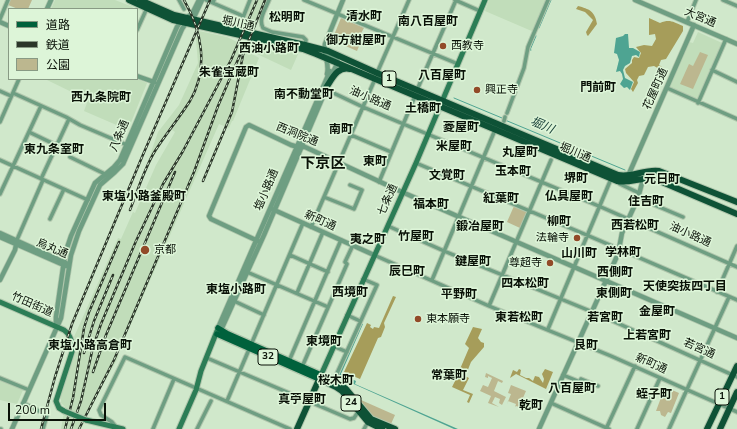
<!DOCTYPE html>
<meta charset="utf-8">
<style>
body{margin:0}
#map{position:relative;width:737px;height:429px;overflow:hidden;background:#d0e8cb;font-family:"Nunito Sans","Noto Sans JP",sans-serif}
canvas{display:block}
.legend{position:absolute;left:8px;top:8px;width:130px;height:72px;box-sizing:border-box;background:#ddf5d8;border:1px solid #889a84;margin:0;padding:5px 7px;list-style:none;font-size:12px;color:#091107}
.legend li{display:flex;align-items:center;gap:8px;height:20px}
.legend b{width:20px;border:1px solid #889a84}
.scale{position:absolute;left:8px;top:403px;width:98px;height:18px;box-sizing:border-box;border:2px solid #091107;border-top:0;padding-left:5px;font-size:12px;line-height:14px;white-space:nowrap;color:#091107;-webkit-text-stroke:3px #ddf5d8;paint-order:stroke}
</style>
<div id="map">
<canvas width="737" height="429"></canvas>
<ul class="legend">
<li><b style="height:5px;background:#00613c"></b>道路</li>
<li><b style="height:5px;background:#2b3629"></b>鉄道</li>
<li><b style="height:11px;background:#bcb78f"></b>公園</li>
</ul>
<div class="scale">200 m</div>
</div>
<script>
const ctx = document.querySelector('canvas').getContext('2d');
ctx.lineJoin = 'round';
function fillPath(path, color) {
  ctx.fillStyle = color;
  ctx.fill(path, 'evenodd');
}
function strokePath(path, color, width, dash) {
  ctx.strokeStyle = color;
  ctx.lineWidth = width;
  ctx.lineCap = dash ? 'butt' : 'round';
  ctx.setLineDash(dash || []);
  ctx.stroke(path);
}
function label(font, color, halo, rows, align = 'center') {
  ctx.font = font + ' "Nunito Sans","Noto Sans JP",sans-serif';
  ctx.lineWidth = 3;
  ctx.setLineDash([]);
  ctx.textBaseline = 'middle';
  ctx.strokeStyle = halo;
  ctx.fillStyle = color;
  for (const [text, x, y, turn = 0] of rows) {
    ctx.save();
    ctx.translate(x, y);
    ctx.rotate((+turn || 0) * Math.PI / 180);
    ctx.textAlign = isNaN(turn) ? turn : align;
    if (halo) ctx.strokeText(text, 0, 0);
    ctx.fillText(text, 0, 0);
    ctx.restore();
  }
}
const built = new Path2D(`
 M55,0H115L133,7L132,9H51Z
 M252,0H267L254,29L241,25Z
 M489,0H547L534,32L485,11Z
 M199,31L227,37L247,47L254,55L259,58L233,121H232L229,128L219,124L119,351L118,358L94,400L81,429H61L65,407L61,403V396L76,350V340L74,337L118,238L121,239L133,212L135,213L156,165L175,132L171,129L150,162L148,161L158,132L179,105L198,63L196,39Z
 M698,32L722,43L697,100L669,87L689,42L693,43Z
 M252,43H254L299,52L291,70L255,53L251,46Z
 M45,79H137L147,83L128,130L84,111L88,100Z
 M0,380L23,390L17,404L0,400Z`);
const green = new Path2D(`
 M9,0H32L28,9H18L8,5Z
 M341,18L364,28L359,37L362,39L357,51L332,40Z
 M700,52L708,55L693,89L680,84L689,64L693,66Z
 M514,206L527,211L520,228L507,222Z
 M486,373L503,381L502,383L498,381L494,391L506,397L502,405L499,403L500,399L495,397L492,403L499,407L488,403L491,396L480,391L483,385L488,387L492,378L488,376V378L485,377Z
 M511,385L526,391L519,407L516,406L515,407L516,404L508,401L507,404L511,394L508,393Z
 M665,387L679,393L671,413L668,412L665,417L661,415L660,411H656Z
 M361,400L395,415L391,424L372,416L360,401Z`);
const forest = new Path2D(`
 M578,6C589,9 595,11 597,24L588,36L587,35L586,32L593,20L585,12L576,9Z
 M649,18L660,23C670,19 673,22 683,26V31L666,59L661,60L659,65L667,70L663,71L654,66L648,67L644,75L639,76L637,80L638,83L633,92L631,89L634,82L626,73L625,69L632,63V60L634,57L639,58L641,53L636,47L644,45L652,46L656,39L655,34L649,35Z
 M393,296L396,297L384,323L385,327L381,337L378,338L360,379L344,372L367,323L371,325L370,327L373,329L374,327L379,328Z
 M473,327L482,329L478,338L481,342L484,343V347L471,362L467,372L460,369L469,348L465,344Z
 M519,369L521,370L520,375L526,378H529L533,381L535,376L539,377L543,383L544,379L542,374L545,369L553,372L546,389L516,374L510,378L513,370L517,372Z
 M459,373L469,378L463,390L473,394L469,403L467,402L470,395L452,387Z`);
const water = new Path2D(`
 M625,34H628L629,48H633L640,52L639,57L636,55L632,56L630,63L625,66L623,70L625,78L633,82L630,90L627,87L624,88L620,84L623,79L622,74L620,71L616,72L619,60L617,54L614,53L616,38L623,36Z
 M362,324H363L341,374L356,381L355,384L458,429H454L338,377Z`);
const stream = new Path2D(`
 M539,28L551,0
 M531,50H530L536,36
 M454,98L502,118
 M505,120L625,170`);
const minor = new Path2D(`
 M179,0L184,9
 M206,0L213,3
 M214,0L213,3L243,16
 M269,0C266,8 258,19 263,28L272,32L303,37L306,40L305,45
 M304,0L458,64
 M455,0L480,11
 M723,0L737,6
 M0,19L8,0
 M687,22L696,0
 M240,25L250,0
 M137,30L147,8
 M712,70L737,82
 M377,73L409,0
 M667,88L737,119
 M325,89L363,107L601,207L737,267
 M417,90L456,0
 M0,91L11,96
 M13,93L66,117L80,125L127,145
 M698,103L726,39
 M507,113L524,68L528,47L548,0
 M504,121L505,117
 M0,122L19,79
 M29,132L56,145
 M351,135L391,152
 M70,157L107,175
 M0,160L88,200
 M416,163L589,236L737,300
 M41,179L69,119
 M617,181L620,184L639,193
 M379,182L415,96
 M0,194L41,106
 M324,197L354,209L362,190L350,185
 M638,198L683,217
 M50,219L64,189
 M388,226L444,251L595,313L737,377
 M311,227L375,79
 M16,242L43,180
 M290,255L328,272
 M374,255L489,306L611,356L737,412
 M247,272L328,307
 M432,280L495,130
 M717,292L737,246
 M297,293L323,232
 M234,301L264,315
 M489,306L551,160
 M347,315L360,321
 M548,329L611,179
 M333,346L347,352
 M207,358L350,419L354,418L358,412
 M289,361L341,240
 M302,367L347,264L345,262L353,245
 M563,375L580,382L581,379L598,386
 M0,378L29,390
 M334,380L377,285L363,279
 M227,401L303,223
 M23,403L47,415L43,429
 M551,403L609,429
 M116,427L112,422L101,415L99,410L125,357L290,429
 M0,429H1
 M153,429L174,379
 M197,429L211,401
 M364,429L368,422
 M606,429L635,366
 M637,429L660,378
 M669,429L729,297`);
const tertiary = new Path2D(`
 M635,0L737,44
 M47,9L51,0
 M0,22L9,26
 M325,51L336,59L338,62L331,76
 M327,74C330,63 323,55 325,44L343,0
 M137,76L154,82
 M628,176L694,25
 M272,209L374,255
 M0,233L66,263
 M0,237L66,266
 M260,242L211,219L209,216L246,127L249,125L291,145L298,147H305L402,192L737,338
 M0,280L15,250L16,245
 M56,327V317L65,254L71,236L95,183L114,167L120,160L177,27L181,21L192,14L199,0
 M218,328L330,71
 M221,330L264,235L327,87
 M12,429L61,318L71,255L79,231L100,185L115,172L123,164L182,29L186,23L195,15L202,0
 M539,429L618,254L622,233L638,198L642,183L644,178`);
const secondary = new Path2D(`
 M0,302L64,330C71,335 73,344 72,352L56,401L59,408L64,411
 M321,375L416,163L485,0
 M86,420L123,429
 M179,429L196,390L201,371L217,331`);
const primary = new Path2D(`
 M218,328L228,334L321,375
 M217,334L319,379`);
const trunk = new Path2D(`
 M129,0L173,20L303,49L316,54L617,181C630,184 642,176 655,179L737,214
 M140,0L174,15L305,45L328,51L377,73L618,175C632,178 644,169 659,171L737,202
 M325,89C332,80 336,66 350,69
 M319,379L336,387L342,391L368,422L382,429
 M297,429L321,375L334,380L346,389L371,419L395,429
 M707,429L737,366
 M720,429L737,392`);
const rail = new Path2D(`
 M203,181L232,112L243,55L265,0
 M130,210C138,190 144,169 155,151C166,134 179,118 190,101C209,68 202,31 184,0
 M84,353L94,321L113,275
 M93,372L106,335L175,172
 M41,429L55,377L72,324L142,157L210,0
 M65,429L73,398L84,328L89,312L119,242
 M71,429L81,401L93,347L101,324L136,241L163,184L183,151L231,60L257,0
 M79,429L114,360L194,172L218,106L243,48`);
const secondaryBridge = new Path2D(`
 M64,411L86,420`);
const markers = [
 [443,46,4,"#924a28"],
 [477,90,4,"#924a28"],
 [577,238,4,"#924a28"],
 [145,250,5,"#924a28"],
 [550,263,4,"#924a28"],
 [418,319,4,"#924a28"]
];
const shields = [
 [389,79,14],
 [268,357,20],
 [722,397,14],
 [351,403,20]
];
const shieldNames = [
 ["1",389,79],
 ["32",268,357],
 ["1",722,397],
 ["24",351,403]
];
const streetNames = [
 ["大宮通",700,18,23],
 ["堀川通",238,24,13],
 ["花屋町通",656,89,-66],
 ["油小路通",370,99,23],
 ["西洞院通",297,135,22],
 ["八条通",120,136,-67],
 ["堀川通",575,153,23],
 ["塩小路通",267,190,-67],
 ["七条通",388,200,-66],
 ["新町通",320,221,24],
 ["油小路通",690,235,24],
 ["烏丸通",52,249,23],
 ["竹田街道",32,305,24],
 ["若宮通",699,349,24],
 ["新町通",651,364,24]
];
const poiNames = [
 ["西教寺",451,46],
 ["興正寺",485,90],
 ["法輪寺",569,238,"right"],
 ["京都",154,250],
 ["尊超寺",542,263,"right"],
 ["東本願寺",426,319]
];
const neighbourhoodNames = [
 ["清水町",364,17],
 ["松明町",287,18],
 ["南八百屋町",428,22],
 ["御方紺屋町",356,41],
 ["西油小路町",269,49],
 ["朱雀宝蔵町",229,73],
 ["八百屋町",442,76],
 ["門前町",598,88],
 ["南不動堂町",304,95],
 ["西九条院町",101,98],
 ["土橋町",423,109],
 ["菱屋町",461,128],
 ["南町",341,130],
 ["米屋町",454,147],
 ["東九条室町",54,150],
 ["丸屋町",520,153],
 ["東町",375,162],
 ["玉本町",513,172],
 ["文覚町",447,176],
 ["堺町",576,179],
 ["元日町",662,180],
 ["東塩小路釜殿町",144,197],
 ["仏具屋町",569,197],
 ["紅葉町",501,199],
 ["住吉町",646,202],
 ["福本町",431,205],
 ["柳町",559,222],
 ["西若松町",635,226],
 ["鍛冶屋町",480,227],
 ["竹屋町",416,237],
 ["夷之町",368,240],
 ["学林町",623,253],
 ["山川町",579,254],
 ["鍵屋町",473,262],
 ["辰巳町",407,272],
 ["西側町",615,273],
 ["四本松町",525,284],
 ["天使突抜四丁目",685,287],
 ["東塩小路町",236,290],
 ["西境町",350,293],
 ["東側町",614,294],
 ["平野町",459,295],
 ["金屋町",657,312],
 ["東若松町",519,318],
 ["若宮町",605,318],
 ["上若宮町",647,336],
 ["東境町",324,342],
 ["東塩小路高倉町",90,346],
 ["艮町",586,346],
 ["常葉町",449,376],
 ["桜木町",336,381],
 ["八百屋町",572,389],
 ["蛭子町",654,395],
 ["真苧屋町",302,400],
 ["乾町",531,406]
];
const waterNames = [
 ["堀川",542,126,23]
];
const districtNames = [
 ["下京区",323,164]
];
fillPath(built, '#c1ddba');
fillPath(green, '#bcb78f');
fillPath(forest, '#a69d5a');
fillPath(water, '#4ea492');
strokePath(stream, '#4ea492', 1);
strokePath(minor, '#b0c6ac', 5.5);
strokePath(tertiary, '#b0c6ac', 6);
strokePath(secondary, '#b0c6ac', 7);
strokePath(primary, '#b0c6ac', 8);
strokePath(trunk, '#b0c6ac', 8);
strokePath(minor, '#6e9e82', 3.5);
strokePath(tertiary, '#6e9e82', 4.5);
strokePath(secondary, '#2c7d56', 5);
strokePath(primary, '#00613c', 5.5);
strokePath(trunk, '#0e5236', 6);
strokePath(rail, '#2b3629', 2.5);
strokePath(rail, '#ddf5d8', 1, [3]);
strokePath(secondaryBridge, '#b0c6ac', 7, []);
strokePath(secondaryBridge, '#2c7d56', 5);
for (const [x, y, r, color] of markers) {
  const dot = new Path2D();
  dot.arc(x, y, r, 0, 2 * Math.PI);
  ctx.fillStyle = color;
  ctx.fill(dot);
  strokePath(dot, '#ddf5d8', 1.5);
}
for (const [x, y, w] of shields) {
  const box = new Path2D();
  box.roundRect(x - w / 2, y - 8, w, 16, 3);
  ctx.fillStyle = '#ddf5d8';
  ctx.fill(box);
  strokePath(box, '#091107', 1);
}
label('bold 10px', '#091107', null, shieldNames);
label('11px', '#091107', '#ddf5d8', streetNames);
label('11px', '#091107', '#ddf5d8', poiNames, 'left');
label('bold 12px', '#091107', '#ddf5d8', neighbourhoodNames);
label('italic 12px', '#1c433b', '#ddf5d8', waterNames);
label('bold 15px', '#091107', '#ddf5d8', districtNames);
</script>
